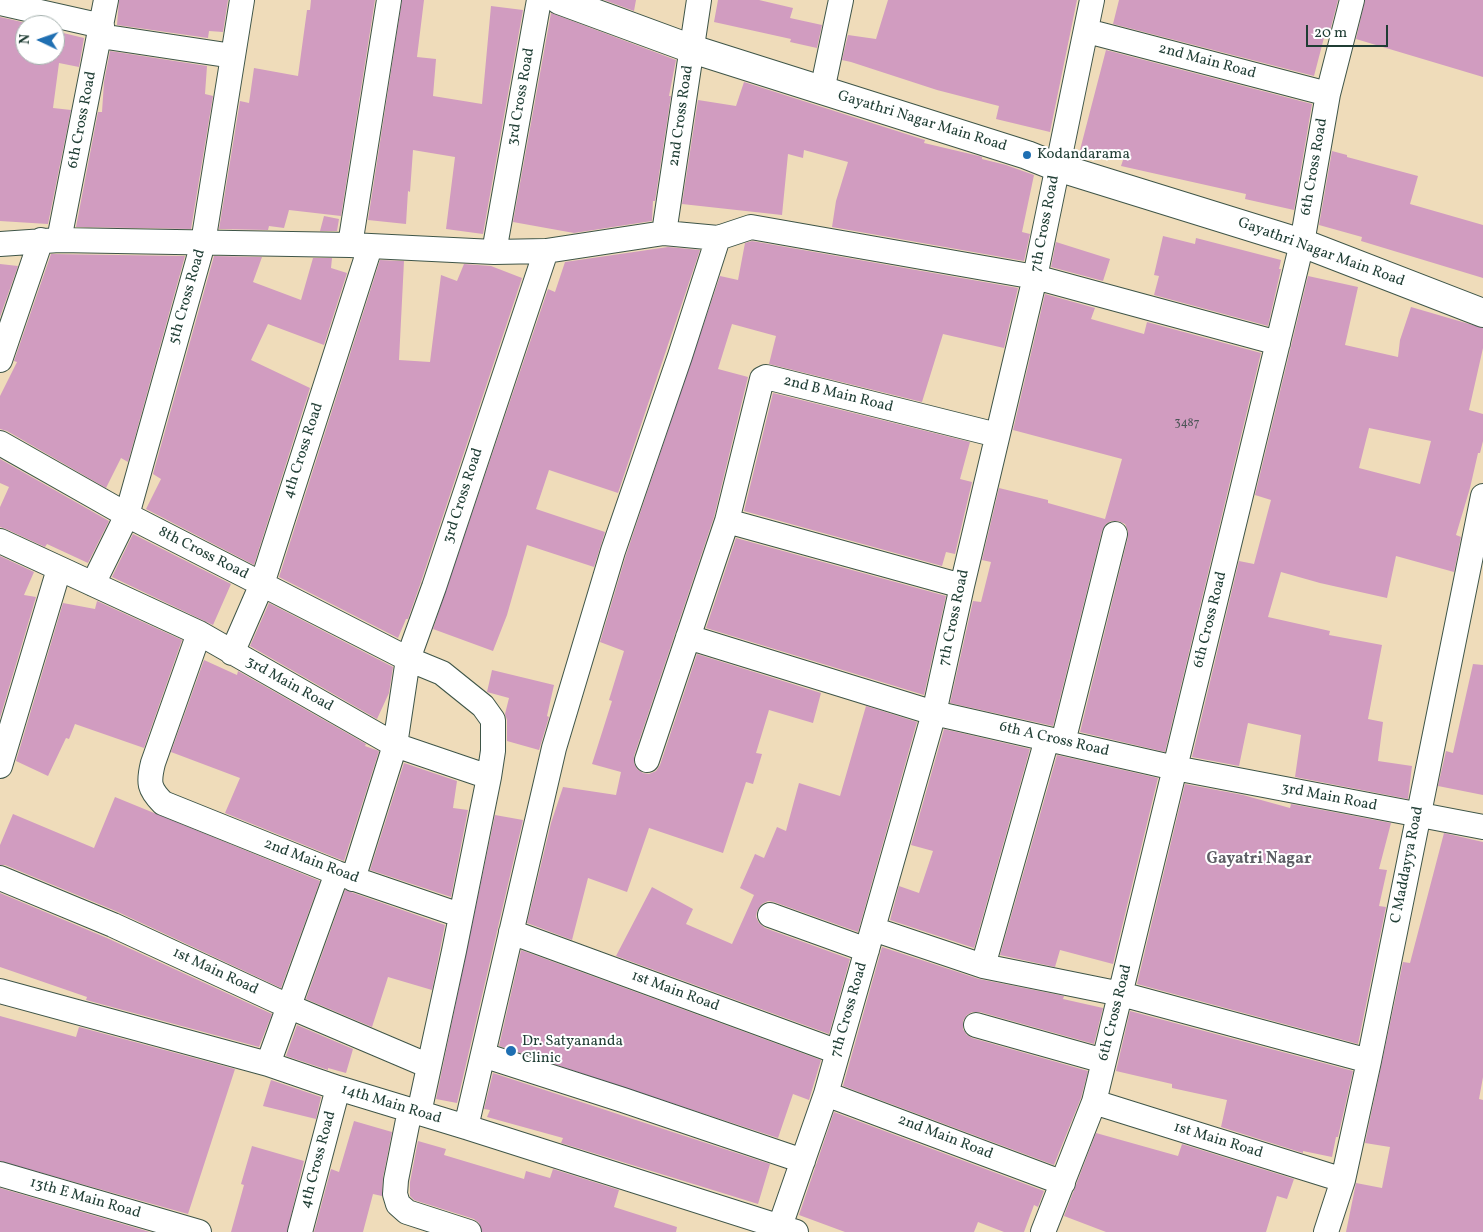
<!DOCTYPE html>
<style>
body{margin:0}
#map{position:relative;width:1483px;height:1232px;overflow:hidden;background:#efdcba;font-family:Vollkorn,serif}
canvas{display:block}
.north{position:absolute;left:15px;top:15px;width:50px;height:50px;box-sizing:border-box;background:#fff;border:1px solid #a5b1ae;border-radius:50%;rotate:273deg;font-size:14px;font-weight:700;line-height:20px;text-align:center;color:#1f3d34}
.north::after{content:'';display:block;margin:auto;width:18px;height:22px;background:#1f6fb2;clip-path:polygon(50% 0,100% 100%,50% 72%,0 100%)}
.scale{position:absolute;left:1306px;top:25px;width:82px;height:22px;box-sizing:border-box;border:2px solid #1f3d34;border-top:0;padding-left:6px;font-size:15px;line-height:18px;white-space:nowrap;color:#1f3d34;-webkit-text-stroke:4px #fff;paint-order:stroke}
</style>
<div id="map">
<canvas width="1483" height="1232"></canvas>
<div class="north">N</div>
<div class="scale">20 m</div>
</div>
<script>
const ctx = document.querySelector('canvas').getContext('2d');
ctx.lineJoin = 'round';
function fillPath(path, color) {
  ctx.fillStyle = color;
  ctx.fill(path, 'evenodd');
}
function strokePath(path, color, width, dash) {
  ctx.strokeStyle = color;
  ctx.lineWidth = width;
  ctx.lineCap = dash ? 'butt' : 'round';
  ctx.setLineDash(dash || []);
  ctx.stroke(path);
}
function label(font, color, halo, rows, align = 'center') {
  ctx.font = font + ' Vollkorn,serif';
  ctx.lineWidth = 4;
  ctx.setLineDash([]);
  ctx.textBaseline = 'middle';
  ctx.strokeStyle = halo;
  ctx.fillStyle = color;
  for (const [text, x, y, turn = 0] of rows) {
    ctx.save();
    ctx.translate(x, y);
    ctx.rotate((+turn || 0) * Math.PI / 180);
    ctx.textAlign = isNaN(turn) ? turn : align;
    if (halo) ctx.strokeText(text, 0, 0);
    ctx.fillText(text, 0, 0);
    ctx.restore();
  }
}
const building = new Path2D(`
 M119,0H228L223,32L209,31L208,38L117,25Z
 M311,0H375L341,216L289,210L284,228L269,226L268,230L219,229L240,101L249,103L254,68L298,76L307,10H310Z
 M402,0H424L417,57L436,59L433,96L482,104L491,6L523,10L483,234L446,229L455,157L413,150L410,192L408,191L406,224L368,220Z
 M604,0H636L634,11Z
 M718,0H759L793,8L790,18L822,25L817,48L790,42L791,39L714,22Z
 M888,0H1077L1050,132L996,119L999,106L937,90L851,62L842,60L848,35L876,39Z
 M1119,0H1338L1330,31L1326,30L1314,76L1113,24Z
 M1365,0H1483V77L1356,39Z
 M551,13L676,60L669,96H671L655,201H653L652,221L574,233L513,222Z
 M0,17L35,25H25V55H55V31L84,38L79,67L59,63L53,108L71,110L48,224L0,221Z
 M1106,50L1312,104L1294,210L1245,199L1246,194L1121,166L1123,160L1080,150Z
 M110,51L207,66L205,94L213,96L191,229L76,227L98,112H102L104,82Z
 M744,82L925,140L924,143L979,156L982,157V159L1006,165L1034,175L1022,232L1030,234L1024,261L832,227L836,201L848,162L804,150L803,158L788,154L782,215L682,204L698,100L736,106Z
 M1332,151L1347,155V157L1418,176L1410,204L1483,225V278L1361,241L1362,237L1319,225Z
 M324,216L339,219L337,231H320Z
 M1163,236L1195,244L1196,238L1281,260L1279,269H1281L1268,326L1154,295L1159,276L1154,275Z
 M752,241L1018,288L1004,348L943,334L922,402L769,364L776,336L732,324L718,369L748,377L714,517L634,756V763L637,769L643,773L649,774L656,771L660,765L697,654L821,693L813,723L769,710L756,753L762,754L753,784L746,782L723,853L649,828L627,892L588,878L572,940L527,923L551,823L563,787L616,795L621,772L592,764L612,701L609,700L624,651L600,642L626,555L720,276L738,280L745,243Z
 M1056,242L1110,259L1103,281L1051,267Z
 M668,247L700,250L618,493L549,470L536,509L605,532L594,567L527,545L507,615L493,651L433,629L548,289L555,292L565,262Z
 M51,254L185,256L128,462L121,458L106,488L7,431L0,429V396L17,362L14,361Z
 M214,256L262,257L253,282L301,300L313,258H332L331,268L347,273L324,345L268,324L251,360L310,388L254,565L146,509L161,479L153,474Z
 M380,260L404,261L399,360L430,362L441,275L457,281L464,264L491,266L522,278L421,582L408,619H406L398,638L279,577Z
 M0,264L18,266L0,317Z
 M1308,276L1358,287L1345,345L1398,357L1400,340L1411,307L1483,328V348L1469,410L1483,414V441L1480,453H1478L1470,488L1456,535L1461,537L1454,572L1396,556L1387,598L1320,583L1281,572L1268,617L1330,631L1329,635L1382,645L1368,719L1383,722L1378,761L1412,766L1408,799L1295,777L1301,735L1248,723L1239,766L1192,757L1239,561L1254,564L1271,500L1255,495ZM1369,428L1431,441L1420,484L1359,468Z
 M1045,294L1095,308L1091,319L1144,334L1147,322L1261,353L1165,752L1080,732L1128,537V531L1125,524L1118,521H1111L1106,524L1102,531L1053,726L950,703L973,601L981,602L991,562L982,560L999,488L1048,500V503L1105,519L1122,459L1013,430Z
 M773,393L970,442L960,479L972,482L955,554L946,552L942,566L744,511Z
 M0,459L109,521L88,563L47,544L45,547L6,529L0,527V507L9,487L0,483Z
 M133,534L231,584L213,625L112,577Z
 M736,538L946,596L924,695L706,628Z
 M0,556L34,572L24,595L36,597L0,718Z
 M97,601L182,640L144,748L75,724L69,739L66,738L48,776L16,761L63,603L95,609Z
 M269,603L393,667L389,693L377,719L250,646Z
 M204,660L237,675L238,671L366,744L365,746L379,751L344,861L225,813L240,778L171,752Z
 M1473,664L1483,665V795L1438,786L1446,751L1453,753Z
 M492,670L554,685L547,716L549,717L539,750L507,741V720L505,714L509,698L487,692Z
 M866,706L917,722L858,932L774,902L768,901L762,904L757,911L756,917L759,923L765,928L850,959L829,1034L616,956L652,887L693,909L686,924L732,944L754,895L740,888L755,854L764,858L777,827L786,831L799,783L840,796Z
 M944,729L1030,749L974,948L890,920L899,886L919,893L933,851L911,845Z
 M1057,755L1158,778L1113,964L1060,950L1055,967L1000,955Z
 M404,763L457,781L453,808L468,810L451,897L370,870Z
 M1185,784L1243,795L1290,808L1291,804L1391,823L1379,869L1387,870L1379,906L1386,907L1358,1044L1137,984Z
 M115,797L320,881L281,988L118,912L5,865H0V845L13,814L94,848Z
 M495,815L523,820L457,1103L436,1099Z
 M1444,833L1483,842V1077L1479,1099L1483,1100V1232H1346L1356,1183L1382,1188L1390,1147L1365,1143L1403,962L1410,963Z
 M345,890L445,925L432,990L388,977L372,1027L306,999Z
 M0,893L107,938L272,1014L259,1047L86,1000L87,997L0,967Z
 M882,947L979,979L1064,996L1063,999L1103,1008L1094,1044L980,1012H972L967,1015L963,1021V1029L967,1035L972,1038L1088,1071L1081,1098L1054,1165L843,1086Z
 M521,950L821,1060L809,1100L793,1094L778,1138L499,1046Z
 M1130,1011L1353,1071L1338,1137H1336L1332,1157L1303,1151V1153L1221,1127L1227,1100L1172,1088V1084L1116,1071Z
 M0,1016L76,1037L79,1027L235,1069L188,1214L0,1161Z
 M297,1025L353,1049L346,1073L328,1068V1070L286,1056Z
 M493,1073L770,1164L758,1204L561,1143L563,1138L487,1117L490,1110L484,1109Z
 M271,1080L321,1097L316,1119L263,1106Z
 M834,1112L1044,1191L1038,1207L1034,1205L1024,1232H1004L978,1222L974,1232H845L799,1215Z
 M354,1121L392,1132L383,1177L382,1196L373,1194L363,1232H314L331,1169L339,1172Z
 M1096,1133L1178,1156L1182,1144L1294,1179L1287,1199L1277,1196L1266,1232H1106L1064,1216Z
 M418,1141L446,1149L444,1155L524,1179L526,1171L550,1178L553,1169L619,1190L614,1207L677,1227L676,1232H482L479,1223L474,1219L414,1200L410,1196V1182Z
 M252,1146L304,1161L287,1232H231L244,1185L241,1184Z
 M0,1188L150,1232H0Z`);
const minor = new Path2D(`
 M0,3L102,26
 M1087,31L1328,94
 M100,36L233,56
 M822,91L841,0
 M664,233L699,0
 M59,240L106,0
 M0,244L59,240L350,245L494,252L546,251L664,233L718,238L751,227L1035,277L1278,343
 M350,245L389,0
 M494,252L539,0
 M0,360L41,240
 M0,443L127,515L408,659L442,673L483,706L493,720V751L489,777L454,951L419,1113
 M727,521L762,379L766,377L997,435
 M0,541L199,633L395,745L489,777
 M93,584L127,515L203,243L242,0
 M199,633L153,763C148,783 149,789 163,803L337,873L460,915
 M688,637L934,713L1175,768L1483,827
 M232,653L262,584L370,247
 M1047,739L983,966L1121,994L1369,1061
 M1063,742L1115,534
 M647,760L727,521L962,586
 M0,766L59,569
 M0,878L113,925L288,1006L429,1066
 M353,879L395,745L408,659L434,587L546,251
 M770,915L867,950
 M873,929L983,966
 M511,932L838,1052
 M0,991L268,1064L338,1088L466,1127L796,1232
 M976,1025L1104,1061
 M483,1055L623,1100L803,1161
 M268,1064L337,873
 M826,1094L1063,1183
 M1094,1102L1343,1180
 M410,1110L396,1180L395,1194L398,1204L407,1212L469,1232
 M466,1127L554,748L613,551L680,356L718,238
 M0,1174L199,1232
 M300,1232L338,1088
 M778,1232L826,1094L934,713L962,586L1035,277L1092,0
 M1043,1232L1094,1102L1104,1061L1302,243L1328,94L1352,0
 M1326,1232L1343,1180L1369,1061L1483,496`);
const tertiary = new Path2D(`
 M559,0L692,49L1027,155L1057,167L1302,243L1483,313`);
const markers = [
 [1027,155,5,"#1f6fb2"],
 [511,1051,6,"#1f6fb2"]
];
const numberNames = [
 ["3487",1187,424]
];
const streetNames = [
 ["2nd Main Road",1207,62,15],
 ["3rd Cross Road",522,97,-80],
 ["2nd Cross Road",682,116,-82],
 ["6th Cross Road",83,120,-79],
 ["Gayathri Nagar Main Road",922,122,17],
 ["6th Cross Road",1315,167,-80],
 ["7th Cross Road",1046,224,-79],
 ["Gayathri Nagar Main Road",1321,253,20],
 ["5th Cross Road",188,297,-74],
 ["2nd B Main Road",838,395,14],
 ["4th Cross Road",304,451,-72],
 ["3rd Cross Road",464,496,-72],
 ["8th Cross Road",203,554,27],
 ["7th Cross Road",955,618,-78],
 ["6th Cross Road",1211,620,-76],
 ["3rd Main Road",289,685,29],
 ["6th A Cross Road",1054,740,13],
 ["3rd Main Road",1329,798,11],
 ["2nd Main Road",311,862,21],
 ["C Maddayya Road",1408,865,-79],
 ["1st Main Road",215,972,25],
 ["1st Main Road",675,992,20],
 ["7th Cross Road",850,1010,-74],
 ["6th Cross Road",1116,1013,-76],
 ["14th Main Road",391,1105,17],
 ["2nd Main Road",945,1138,21],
 ["1st Main Road",1218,1141,17],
 ["4th Cross Road",319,1160,-75],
 ["13th E Main Road",85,1199,16]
];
const poiNames = [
 ["Kodandarama",1037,155],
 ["Dr. Satyananda",522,1042],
 ["Clinic",522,1059]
];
const neighbourhoodNames = [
 ["Gayatri Nagar",1259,860]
];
fillPath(building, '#d19cc0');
strokePath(minor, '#3e5548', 26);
strokePath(tertiary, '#3e5548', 30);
strokePath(minor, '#fff', 24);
strokePath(tertiary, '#fff', 28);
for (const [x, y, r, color] of markers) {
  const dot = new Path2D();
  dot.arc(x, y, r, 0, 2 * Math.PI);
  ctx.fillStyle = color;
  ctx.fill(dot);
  strokePath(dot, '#fff', 2);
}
label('12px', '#4c5557', null, numberNames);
label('15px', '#1f3d34', '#fff', streetNames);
label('15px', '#1f3d34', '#fff', poiNames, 'left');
label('bold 16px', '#5d5e65', '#fff', neighbourhoodNames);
</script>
